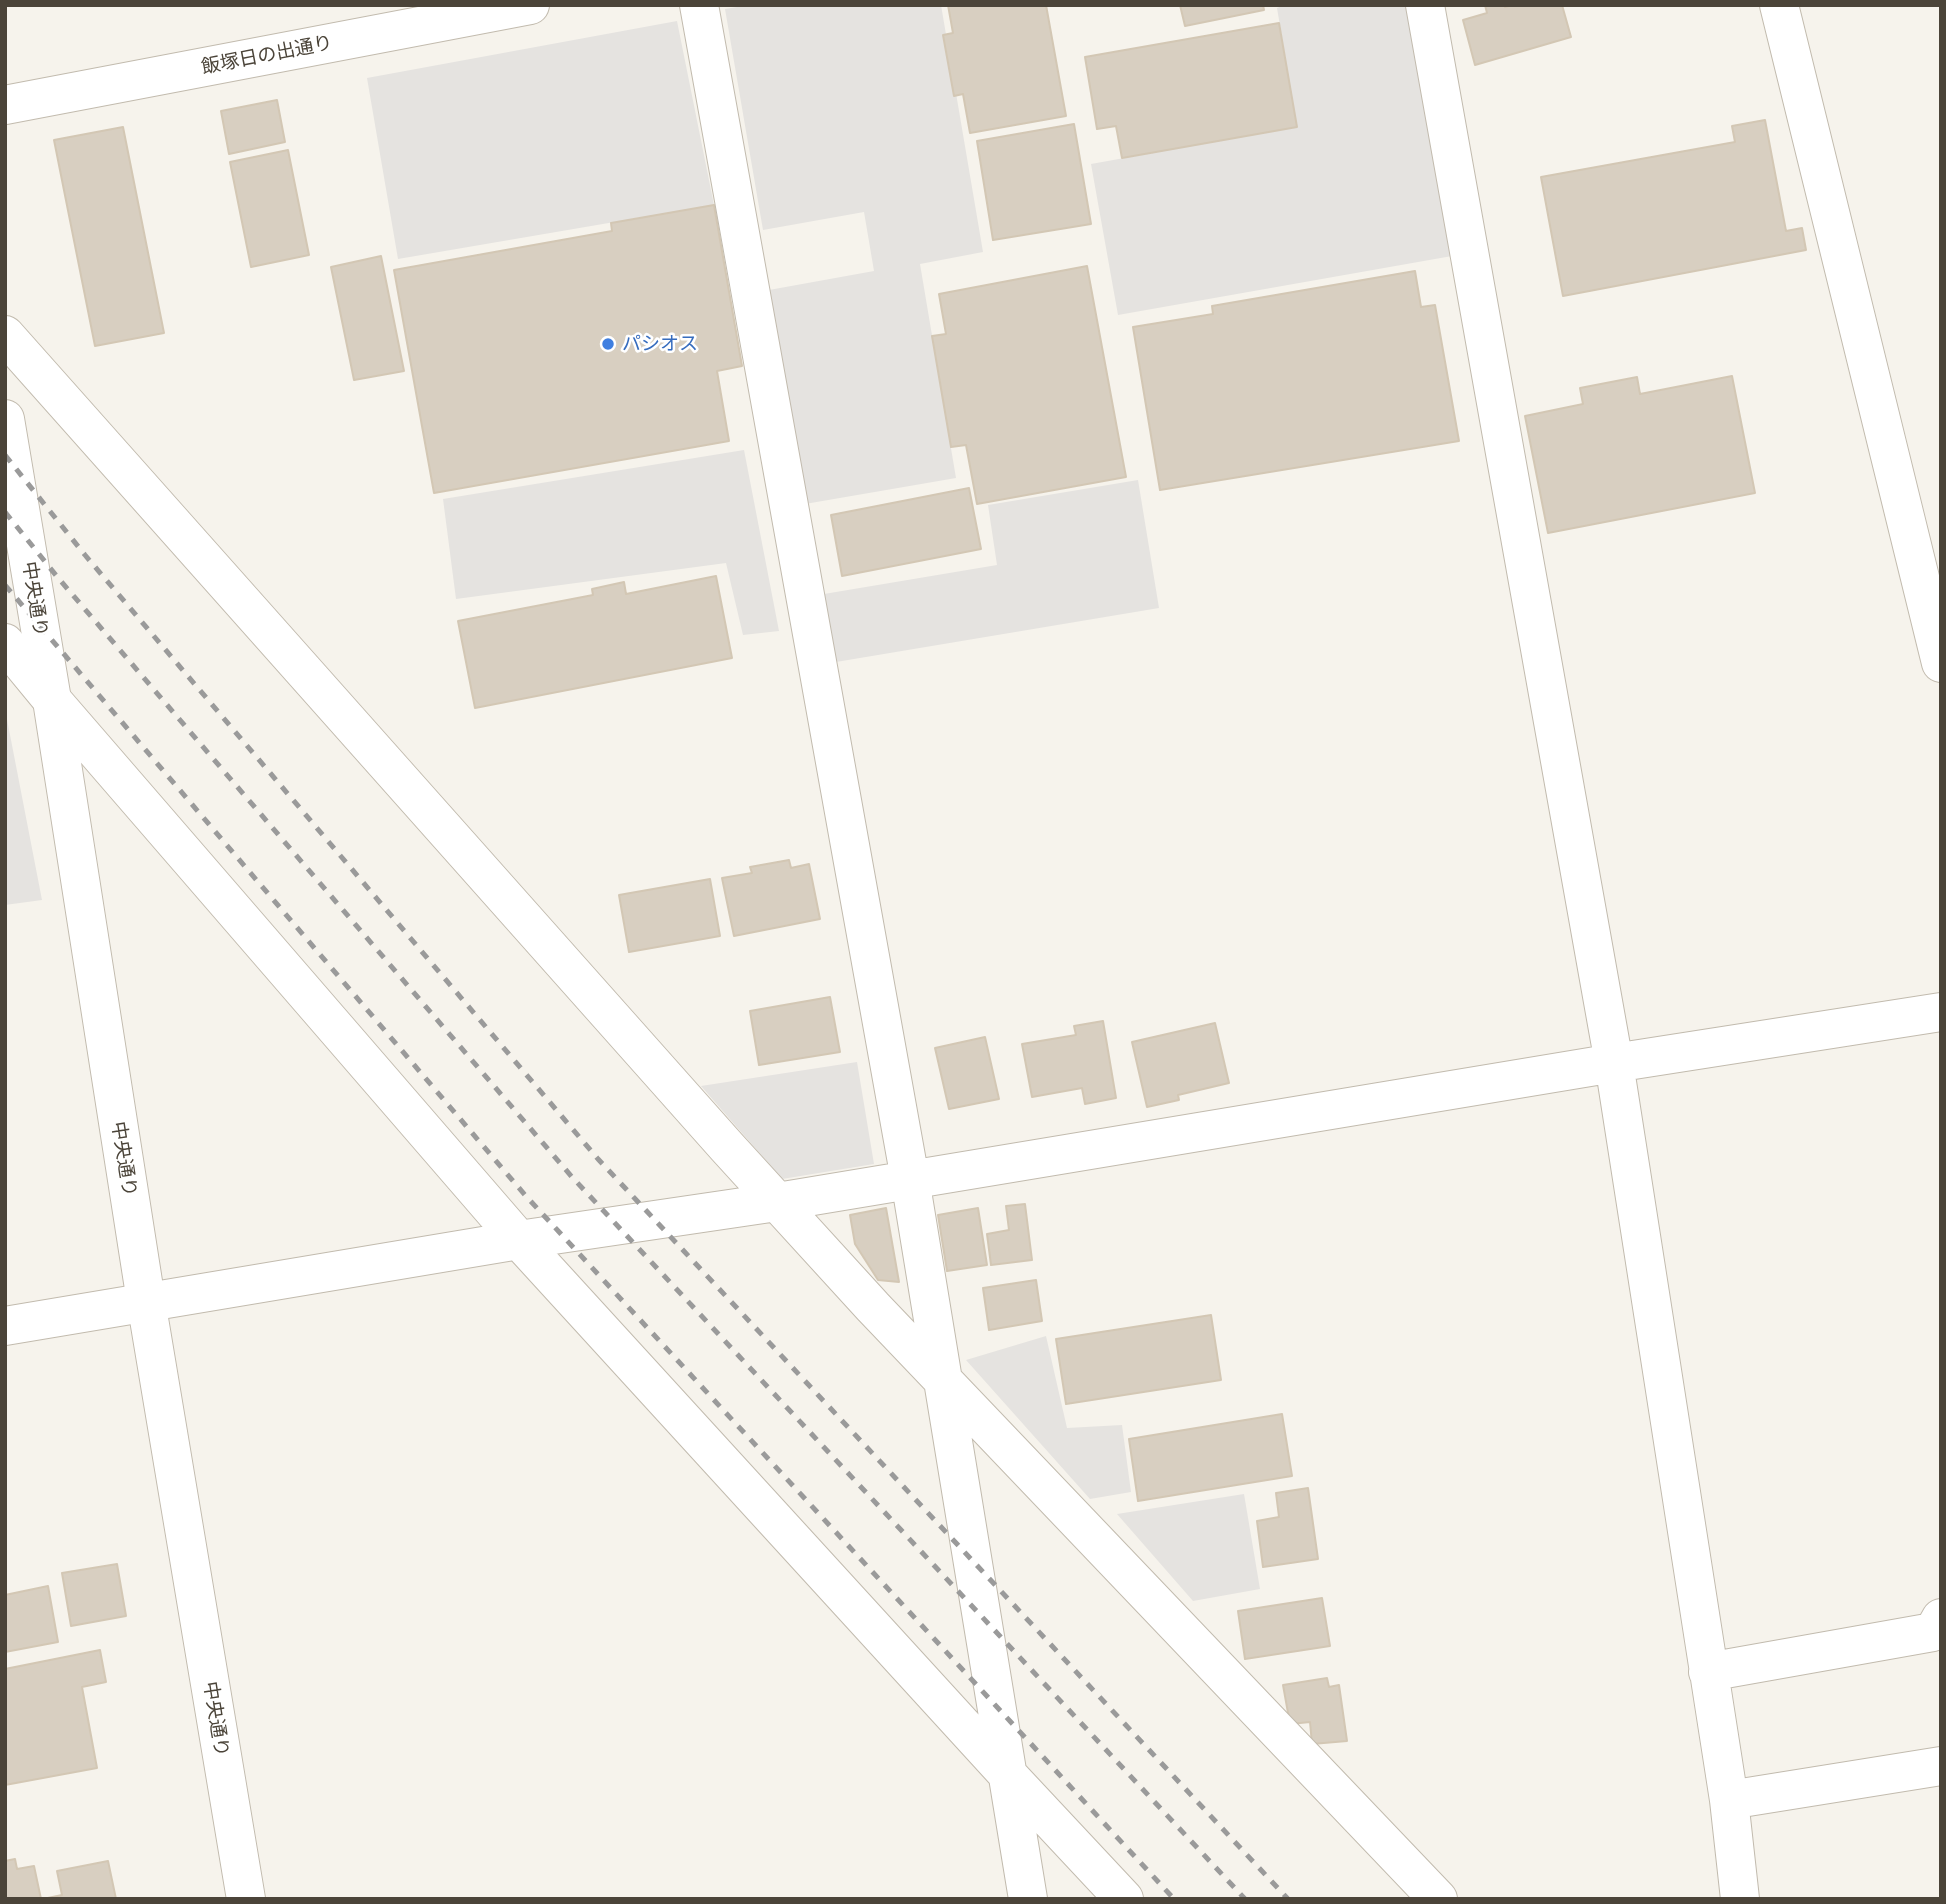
<!DOCTYPE html>
<meta charset="utf-8">
<style>
body{margin:0}
#map{position:relative;width:1946px;height:1904px;overflow:hidden;background:#f6f3ec;font-family:"Golos Text",sans-serif}
canvas{display:block}
.frame{position:absolute;inset:0;border:7px solid #4b4439;pointer-events:none}
</style>
<div id="map">
<canvas width="1946" height="1904"></canvas>
<div class="frame"></div>
</div>
<script>
const ctx = document.querySelector('canvas').getContext('2d');
ctx.lineJoin = 'round';
function fillPath(path, color) {
  ctx.fillStyle = color;
  ctx.fill(path, 'evenodd');
}
function strokePath(path, color, width, dash) {
  ctx.strokeStyle = color;
  ctx.lineWidth = width;
  ctx.lineCap = dash ? 'butt' : 'round';
  ctx.setLineDash(dash || []);
  ctx.stroke(path);
}
function label(font, color, halo, rows, align = 'center') {
  ctx.font = font + ' "Golos Text","Noto Sans JP",sans-serif';
  ctx.lineWidth = 5;
  ctx.setLineDash([]);
  ctx.textBaseline = 'middle';
  ctx.strokeStyle = halo;
  ctx.fillStyle = color;
  for (const [text, x, y, turn = 0] of rows) {
    ctx.save();
    ctx.translate(x, y);
    ctx.rotate((+turn || 0) * Math.PI / 180);
    ctx.textAlign = isNaN(turn) ? turn : align;
    if (halo) ctx.strokeText(text, 0, 0);
    ctx.fillText(text, 0, 0);
    ctx.restore();
  }
}
const parking = new Path2D(`
 M749,5H941L983,252L920,264L956,478L805,504L769,290L874,271L864,212L763,230L725,9Z
 M1284,5H1408L1452,256L1118,315L1091,164L1297,127L1277,8Z
 M677,21L714,205L398,259L367,78Z
 M744,450L779,631L743,635L726,563L456,599L443,499Z
 M1138,480L1159,608L836,662L824,594L997,565L988,505Z
 M5,709L42,900L5,905Z
 M857,1062L874,1164L782,1179L701,1086Z
 M1046,1336L1067,1428L1122,1425L1131,1492L1090,1499L966,1360Z
 M1244,1494L1260,1589L1193,1601L1117,1514Z`);
const building = new Path2D(`
 M948,5H1046L1066,116L970,133L963,94L954,96L943,35L953,33Z
 M1180,5H1263L1264,10L1185,26Z
 M1485,5H1504L1505,7L1513,5H1562L1571,37L1475,65L1463,20L1487,13Z
 M1279,23L1297,127L1122,158L1116,126L1097,129L1085,57Z
 M277,100L285,142L229,154L221,111Z
 M1765,120L1786,231L1802,228L1806,250L1563,296L1541,177L1735,142L1732,126Z
 M1074,124L1091,224L993,240L977,141Z
 M123,127L164,333L95,346L54,140Z
 M288,150L309,255L251,267L230,162Z
 M714,205L742,366L717,371L729,441L434,493L394,270L612,231L611,223Z
 M381,256L404,371L354,380L331,267Z
 M1087,266L1126,477L977,504L966,445L951,447L932,336L946,334L939,294Z
 M1415,271L1421,307L1435,305L1459,441L1160,490L1133,327L1213,314L1212,306Z
 M1732,376L1755,493L1548,533L1525,416L1583,404L1580,388L1637,377L1640,394Z
 M969,488L981,549L842,576L831,515Z
 M716,576L732,658L475,708L458,621L593,595L592,589L624,582L626,594Z
 M789,860L791,868L809,864L820,919L734,936L722,878L752,873L750,867Z
 M710,879L720,936L629,952L619,895Z
 M830,997L840,1052L759,1065L750,1011Z
 M1103,1021L1116,1098L1085,1104L1082,1088L1032,1097L1022,1044L1076,1035L1074,1026Z
 M1215,1023L1229,1083L1178,1095L1179,1100L1147,1107L1132,1042Z
 M985,1037L999,1099L949,1109L935,1048Z
 M1025,1204L1032,1260L991,1265L987,1234L1009,1230L1006,1206Z
 M886,1208L899,1282L878,1280L855,1244L850,1215Z
 M978,1208L987,1265L947,1271L938,1215Z
 M1036,1280L1042,1321L989,1330L983,1288Z
 M1211,1315L1221,1380L1066,1404L1056,1339Z
 M1282,1414L1292,1476L1138,1501L1129,1439Z
 M1308,1488L1318,1559L1263,1567L1257,1521L1279,1517L1276,1493Z
 M117,1564L126,1616L71,1626L62,1573Z
 M48,1586L58,1642L5,1652V1595Z
 M1322,1598L1330,1646L1245,1659L1238,1611Z
 M100,1650L106,1682L82,1687L97,1768L5,1785V1669Z
 M1327,1678L1329,1687L1339,1685L1347,1741L1312,1744L1310,1722L1290,1724L1283,1685Z
 M15,1859L17,1869L34,1866L41,1899H5V1861Z
 M108,1861L116,1899H43L62,1895L57,1871Z`);
const minor = new Path2D(`
 M699,5L910,1179L1028,1899
 M1425,5L1614,1063L1729,1800L1740,1899
 M1779,5L1941,663
 M5,335L727,1147L873,1307L1438,1899
 M5,643L52,700L519,1240L1009,1776L1124,1899
 M5,1326L519,1240L777,1202L1614,1063L1941,1012
 M1708,1672L1933,1632L1941,1618
 M1729,1800L1941,1766`);
const tertiary = new Path2D(`
 M5,105L530,5
 M5,419L52,700L146,1301L246,1899`);
const rail = new Path2D(`
 M5,455L85,555L598,1159L1288,1899
 M5,512L59,579L572,1177L1245,1899
 M5,585L525,1195L1174,1899`);
const markers = [
 [608,344,7,"#3f7fe0"]
];
const streetNames = [
 ["飯塚日の出通り",267,55,-11],
 ["中央通り",35,599,81],
 ["中央通り",124,1159,81],
 ["中央通り",216,1719,81]
];
const shopNames = [
 ["パシオス",622,344]
];
fillPath(parking, '#e5e3e0');
fillPath(building, '#d8cfc1');
strokePath(building, '#d3c7b4', 2);
strokePath(minor, '#c2bbae', 40);
strokePath(tertiary, '#c2bbae', 40);
strokePath(minor, '#fff', 38);
strokePath(tertiary, '#fff', 38);
strokePath(rail, '#9a9a9a', 5, [9, 9]);
for (const [x, y, r, color] of markers) {
  const dot = new Path2D();
  dot.arc(x, y, r, 0, 2 * Math.PI);
  ctx.fillStyle = color;
  ctx.fill(dot);
  strokePath(dot, '#fff', 2.5);
}
label('19px', '#4b4439', '#fff', streetNames);
label('19px', '#366cbe', '#fff', shopNames, 'left');
</script>
